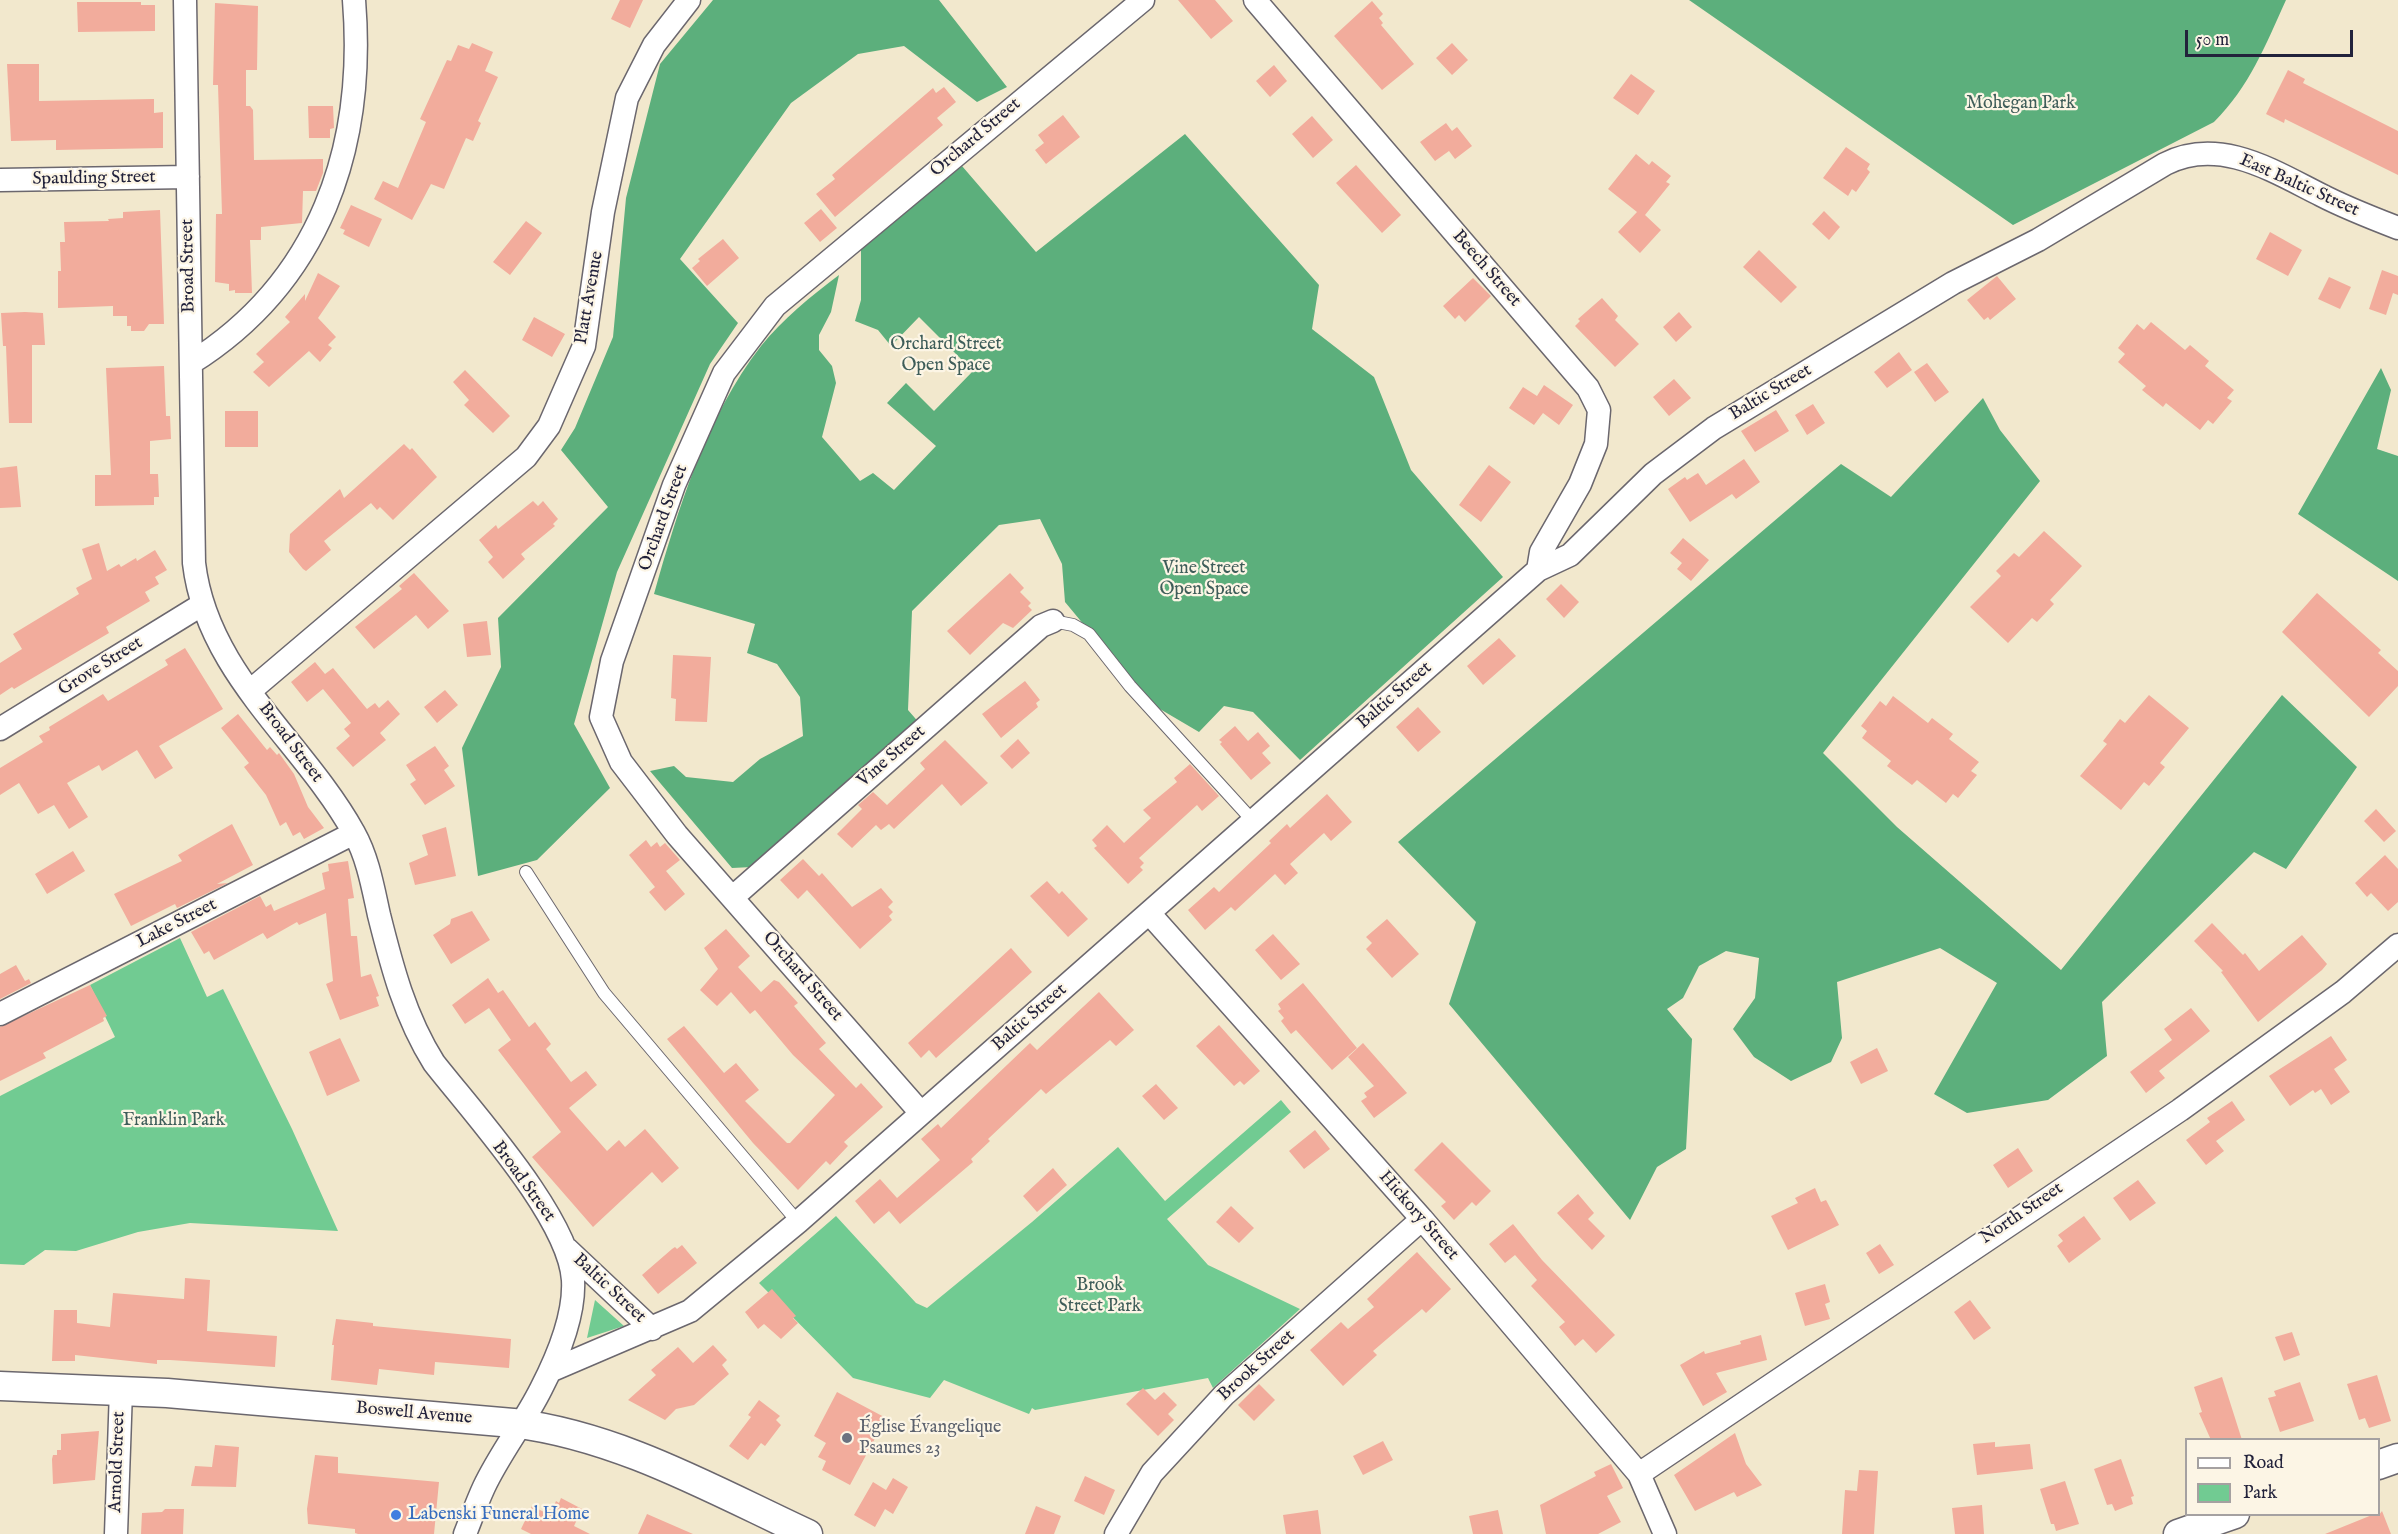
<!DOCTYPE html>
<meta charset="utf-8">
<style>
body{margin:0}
#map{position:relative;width:2398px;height:1534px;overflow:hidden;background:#f2e8cd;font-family:"IM FELL English",serif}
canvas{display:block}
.legend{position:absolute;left:2185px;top:1438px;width:195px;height:78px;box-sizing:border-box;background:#fcf5e5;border:2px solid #a5a1a1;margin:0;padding:8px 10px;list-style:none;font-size:18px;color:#22223b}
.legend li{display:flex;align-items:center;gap:12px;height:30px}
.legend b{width:30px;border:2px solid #a5a1a1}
.scale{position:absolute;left:2185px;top:30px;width:168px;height:27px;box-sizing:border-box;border:3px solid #22223b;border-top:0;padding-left:8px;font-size:18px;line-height:21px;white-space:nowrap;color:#22223b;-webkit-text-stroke:4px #fcf5e5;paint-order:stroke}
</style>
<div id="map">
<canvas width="2398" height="1534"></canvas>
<ul class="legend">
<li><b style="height:8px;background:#fff"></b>Road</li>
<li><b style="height:16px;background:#71cb92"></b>Park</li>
</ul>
<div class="scale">50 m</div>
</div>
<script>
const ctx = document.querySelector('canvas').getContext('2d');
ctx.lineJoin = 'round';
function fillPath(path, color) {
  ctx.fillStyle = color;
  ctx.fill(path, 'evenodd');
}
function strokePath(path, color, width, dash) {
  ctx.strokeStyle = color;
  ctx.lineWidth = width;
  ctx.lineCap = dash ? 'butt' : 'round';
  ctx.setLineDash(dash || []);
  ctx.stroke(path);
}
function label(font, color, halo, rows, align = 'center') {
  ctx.font = font + ' "IM FELL English",serif';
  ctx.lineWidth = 4.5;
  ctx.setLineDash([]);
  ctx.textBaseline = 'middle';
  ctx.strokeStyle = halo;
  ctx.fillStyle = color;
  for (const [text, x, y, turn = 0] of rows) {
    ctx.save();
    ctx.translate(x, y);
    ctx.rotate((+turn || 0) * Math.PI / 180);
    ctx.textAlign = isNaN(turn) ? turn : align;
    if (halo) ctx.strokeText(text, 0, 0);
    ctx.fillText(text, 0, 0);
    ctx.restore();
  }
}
const green = new Path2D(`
 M180,938L207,997L223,989L292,1129L338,1231L190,1223L138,1232L76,1251L45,1250L24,1265L0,1264V1096L115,1037L90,985Z
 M1281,1100L1291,1112L1167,1219L1208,1265L1300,1309L1213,1388L1208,1378L1035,1410L1032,1408L1029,1414L944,1380L930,1398L853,1378L759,1283L836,1216L916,1303L927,1308L1032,1222L1118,1147L1165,1201Z
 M595,1300L624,1326L587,1338Z`);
const forest = new Path2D(`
 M713,0H939L1007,87L977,102L904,46L858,54L791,103L680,259L738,323L710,364L617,572L574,724L610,788L537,860L478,876L462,748L501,667L498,618L608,507L561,450L575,428L613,337L626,198L660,64Z
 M1689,0H2286C2265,46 2250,86 2214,122L2013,225Z
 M1185,134L1319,285L1312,329L1374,377L1411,470L1503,577L1300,760L1253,712L1224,706L1199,732L1148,702L1065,602L1062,564L1040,519L999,525L912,611L908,710L921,725L752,867L732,868L650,771L674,766L686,777L733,782L760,759L803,736L800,697L777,664L747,653L755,624L654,594C678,509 706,417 761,346C783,319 811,296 839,275L831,312L819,335V350L832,366L836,383L822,437L860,481L873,473L894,490L936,446L887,403L906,383L934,411L973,371L919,317L891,346L878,330L855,321L861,300V247L962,166L1036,252Z
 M2381,368L2391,390L2377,449L2398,456V581L2298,514Z
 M1983,398L2000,430L2040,481L1823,753L1897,827L2061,970L2282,695L2357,767L2286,869L2254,852L2102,1002L2107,1056L2048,1100L1967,1113L1934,1094L1997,983L1940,948L1837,982L1842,1038L1831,1062L1791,1081L1754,1057L1733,1029L1755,998L1759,958L1726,951L1699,966L1683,998L1667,1009L1692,1039L1686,1149L1657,1167L1630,1220L1449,1004L1476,922L1398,842L1841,464L1891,497Z`);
const building = new Path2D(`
 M620,0H643L630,28L611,19Z
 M1178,0H1215L1233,21L1211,39Z
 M1372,1L1383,14L1379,18L1383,23L1381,25L1414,64L1382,90L1334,36Z
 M77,2H141V5H155V31L78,32Z
 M215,3L258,6L257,70H246V106H250L253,110L254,160L323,159V173L316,191H303L302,223L261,227V240H250L252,293H235V290L229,291V284L215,282L216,214H222L218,85H213Z
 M472,43L493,52L485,71L498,77L478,121L481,123L473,141L466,138L444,189L431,184L412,220L374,199L383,181L398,188L426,122L420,119L447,60L451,61L458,45L469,49Z
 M1452,43L1468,60L1452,75L1436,58Z
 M7,64H39V101L154,99V113L163,112V148L56,150V140L11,141Z
 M1274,65L1287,81L1270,97L1256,81Z
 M2288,70L2305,79L2303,83L2398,131V175L2285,119L2284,123L2266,114Z
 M1631,74L1655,91L1638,115L1613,98Z
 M944,87L956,102L937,118L943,125L835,217L816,194L835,179L832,175L933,88L936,93Z
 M308,106H333L334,128L330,129V138H309Z
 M1063,115L1080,137L1046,164L1035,150L1044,143L1038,135Z
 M1312,116L1333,140L1313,158L1292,134Z
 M1446,123L1452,131L1457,127L1472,146L1455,159L1449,151L1435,161L1420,142Z
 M1846,147L1870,164L1867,169L1870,172L1856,192L1852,189L1848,196L1823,178Z
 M1636,154L1649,165L1652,161L1671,176L1666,182L1670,184L1645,215L1661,230L1640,253L1618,232L1637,212L1608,189Z
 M1356,165L1401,215L1382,233L1336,183Z
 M351,205L382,219L369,247L343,234L345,230L340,228Z
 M821,209L837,228L820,242L804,223Z
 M160,210L164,324H149L144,331H131V326H127V316H113V306L58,308V271H61L60,242H65L64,222L109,221L108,219L123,218V212Z
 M1824,211L1840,227L1829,240L1812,224Z
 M526,221L542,233L510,275L493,262Z
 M2270,232L2302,250L2288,276L2256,259Z
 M723,239L739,258L707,286L692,268L700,261L698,259Z
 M1759,250L1797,287L1781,303L1743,267Z
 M2382,270L2398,276V295L2393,293L2386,315L2369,309Z
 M318,273L340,286L318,318L336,337L328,345L332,348L320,362L309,351L269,387L253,372L264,362L256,354L290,322L285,317L305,294V301Z
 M1997,276L2016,299L1990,320L1988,317L1984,320L1967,300Z
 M2329,277L2351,287L2340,309L2318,299Z
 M1473,278L1491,296L1465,322L1459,315L1455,319L1443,306Z
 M1602,298L1618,316L1615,320L1639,344L1615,367L1575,326L1580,321L1578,319Z
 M25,312L43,313L45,345H32V423H9L6,346H3L1,313Z
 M1679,312L1692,327L1676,342L1663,327Z
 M534,317L565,334L552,357L522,340Z
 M2151,322L2185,350L2190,345L2209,361L2205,366L2234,390L2227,398L2232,401L2213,424L2208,420L2200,430L2166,403L2163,407L2142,390L2146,386L2118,362L2125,354L2118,348L2137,324L2144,330Z
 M1899,352L1912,370L1887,388L1874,372Z
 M1927,363L1949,392L1935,402L1914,372Z
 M164,366L166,416H170L171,439L150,441V474H158L159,497H154V505L95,506V475H111L106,368Z
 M465,370L510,416L493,433L464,405L469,400L453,382Z
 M1674,379L1691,398L1669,416L1653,397Z
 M1544,385L1573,405L1559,425L1543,413L1534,425L1509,408L1523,387L1537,396Z
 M1813,404L1825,423L1807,435L1795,415Z
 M1776,410L1789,431L1755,452L1741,431Z
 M225,411H258V447H225Z
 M404,444L410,450L412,448L437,477L393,520L380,507L377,510L371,503L324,541L331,550L306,571L303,569L289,552L290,534L340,489L344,498Z
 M1744,459L1760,482L1736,499L1732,494L1690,522L1668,489L1685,477L1687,480L1698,473L1706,485Z
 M1489,465L1511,482L1481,522L1459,505Z
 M17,466L21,507L0,508V468Z
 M533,501L538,506L543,501L558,519L553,524L555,526L521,554L525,559L503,579L488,562L493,557L479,540L496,525L498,529Z
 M2044,531L2082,566L2050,600L2054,604L2037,622L2032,618L2008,643L1970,607L2001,576L1996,571L2014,553L2019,557Z
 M1683,538L1709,560L1691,581L1677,569L1682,563L1670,553Z
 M99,543L107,571L119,564L121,567L136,558L137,561L155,550L167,570L155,577L159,584L145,592L150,601L106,627L109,633L14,689L12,687L0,695V663L22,649L13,634L79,594L76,588L92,579L82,549Z
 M414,573L449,611L428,629L416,615L374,649L355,627L402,589L399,586Z
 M1010,573L1024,588L1020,592L1031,603L1028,606L1032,610L1013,628L1003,623L970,655L947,631Z
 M1561,584L1579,602L1564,618L1546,599Z
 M2317,593L2381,650L2378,653L2398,671V686L2369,717L2282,632Z
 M487,621L491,655L467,657L463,624Z
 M1499,638L1516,656L1483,685L1467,666Z
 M185,648L223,709L159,746L173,768L155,779L137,750L102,771L99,765L67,783L88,817L69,829L54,805L38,814L19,783L0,795V768L43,742L39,736L50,730L49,727L103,694L108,701L168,665L165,660Z
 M673,655L711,657L707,722L675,721L676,699L671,698Z
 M315,662L325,674L333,668L367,709L375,703L379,708L388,700L400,714L380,733L386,740L353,767L336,748L350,736L344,729L351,723L323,689L307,702L291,682Z
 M1025,681L1040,700L1036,703L1038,707L1001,738L982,714Z
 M445,690L458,705L437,723L424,707Z
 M2149,695L2189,728L2160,763L2165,767L2149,786L2144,782L2121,810L2080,776L2107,744L2103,741L2120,719L2125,723Z
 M1893,696L1928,723L1932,718L1953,734L1949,739L1979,762L1971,771L1977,775L1958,798L1953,794L1946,803L1917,780L1912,785L1887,766L1891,761L1862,738L1867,731L1861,726L1880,701L1886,706Z
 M1418,707L1441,732L1418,752L1396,727Z
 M238,714L267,750L270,747L277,755L279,753L294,774L308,807L324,828L304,839L300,832L293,836L286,822L280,826L266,795L244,767L249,763L221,728Z
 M1235,726L1248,741L1258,732L1270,746L1262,753L1271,763L1251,780L1220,744L1222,742L1219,740Z
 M1018,739L1030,753L1012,769L1000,756Z
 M945,740L988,783L961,806L942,784L894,829L889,824L881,830L876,825L852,848L837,834L862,809L858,805L873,792L887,805L925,769L920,763Z
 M435,746L449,766L444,770L455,786L425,805L410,784L416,780L406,765Z
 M1190,764L1219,796L1202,811L1197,805L1139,858L1144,863L1140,867L1143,870L1128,884L1094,848L1097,846L1092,840L1107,825L1124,843L1151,818L1143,810L1177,782L1174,778Z
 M1327,794L1352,822L1331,841L1324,833L1290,864L1298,873L1285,885L1275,874L1235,911L1231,907L1205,930L1188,910L1214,887L1219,892L1271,843L1269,841L1287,824L1290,828Z
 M2376,809L2396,831L2384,842L2364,821Z
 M232,824L253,865L217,884L228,883L177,908L175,904L131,926L114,894L182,861L178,855Z
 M446,827L456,876L415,885L409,863L428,855L422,835Z
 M646,840L651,847L657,842L660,847L665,843L680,860L666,871L685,894L665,911L649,892L655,887L629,855Z
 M73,851L85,871L47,894L35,874Z
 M2385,855L2398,869V902L2388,911L2371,893L2367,897L2355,883Z
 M803,859L819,876L822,873L852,907L881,888L893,902L888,907L893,912L889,916L892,920L860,949L807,890L798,899L780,880Z
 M348,861L354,898L348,899L351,936H357L361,977L371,974L379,996L376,997L379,1006L340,1020L326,984L333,981L326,913L299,925L297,922L267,939L263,933L214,960L209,951L204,954L191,932L260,896L266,907L271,904L274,911L325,889L322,873L329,871L328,864Z
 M1047,881L1059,894L1062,891L1088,919L1068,937L1030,896Z
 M472,911L490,940L451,964L433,935L450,924L451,919Z
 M1387,919L1419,954L1392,978L1366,949L1372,943L1366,937Z
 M2212,923L2243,955L2245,953L2259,971L2302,935L2327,964L2322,970L2258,1022L2221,972L2223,971L2194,941Z
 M726,929L750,956L738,967L761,992L774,980L779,982L798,1003L794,1006L826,1043L819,1049L856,1088L861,1083L883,1107L844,1142L848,1146L830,1165L826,1161L798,1190L753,1143L667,1039L684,1026L724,1073L736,1063L759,1090L745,1101L787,1143H790L835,1095L793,1055L755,1010L750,1014L731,992L717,1006L700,990L718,969L704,948Z
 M1273,934L1300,964L1281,980L1255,950Z
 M1011,948L1032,972L936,1058L929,1050L921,1058L908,1043Z
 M16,965L25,981L29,979L31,983L0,999V974Z
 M488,978L498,993L503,990L529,1027L535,1022L551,1044L546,1049L571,1082L586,1071L597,1085L569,1108L607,1151L619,1140L625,1147L645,1129L679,1168L662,1183L652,1172L593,1227L532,1157L561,1132L498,1050L511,1040L489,1008L465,1024L452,1005Z
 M1303,983L1357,1048L1332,1070L1296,1030L1291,1034L1281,1021L1284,1018L1278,1011L1281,1009L1278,1004Z
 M90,985L107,1016L103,1018L104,1021L43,1053L46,1058L0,1081V1027Z
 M1099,992L1134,1030L1116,1046L1110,1040L1046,1094L1041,1089L988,1139L990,1141L971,1159L973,1162L900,1224L889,1211L874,1224L855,1201L880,1179L897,1198L940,1160L921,1139L938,1124L941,1128L1030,1043L1037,1050Z
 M2191,1008L2210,1031L2159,1071L2165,1078L2146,1093L2130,1072L2172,1040L2164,1029Z
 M1219,1025L1260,1071L1244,1085L1240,1081L1234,1086L1196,1046Z
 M2331,1036L2347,1060L2334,1069L2350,1092L2331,1105L2321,1089L2315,1093L2313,1090L2290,1106L2269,1076Z
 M340,1038L360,1081L327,1096L309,1052Z
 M1363,1043L1407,1093L1374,1118L1361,1101L1367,1097L1364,1093L1374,1086L1348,1057Z
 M1877,1048L1888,1071L1861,1084L1850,1062Z
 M1156,1084L1178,1108L1164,1120L1142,1096Z
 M2232,1101L2245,1120L2216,1141L2224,1151L2206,1165L2186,1140L2210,1122L2207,1118Z
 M1315,1130L1330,1149L1304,1169L1289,1151Z
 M1442,1142L1491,1191L1476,1206L1472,1202L1454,1220L1441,1206L1446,1202L1414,1170Z
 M2018,1148L2033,1171L2008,1188L1993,1165Z
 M1053,1168L1067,1185L1037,1212L1023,1196Z
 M2138,1180L2156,1203L2130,1221L2113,1198Z
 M1815,1188L1821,1202L1826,1200L1839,1225L1788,1250L1771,1216L1798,1203L1795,1198Z
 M1578,1194L1594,1213L1588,1219L1605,1236L1592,1250L1557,1213Z
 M1231,1206L1254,1228L1239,1243L1216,1222Z
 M2084,1216L2101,1239L2069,1263L2057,1246L2063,1241L2058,1235Z
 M1513,1224L1542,1260L1615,1335L1596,1353L1583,1339L1575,1346L1559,1327L1565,1322L1531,1286L1537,1280L1515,1255L1505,1263L1489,1244Z
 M1880,1244L1894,1265L1879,1274L1866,1253Z
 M682,1245L697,1263L658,1294L642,1275L672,1249L675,1247L677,1249Z
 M1417,1252L1451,1289L1426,1313L1422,1309L1373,1351L1377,1355L1343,1386L1310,1350L1341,1322L1348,1329L1374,1307L1367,1299Z
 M185,1278L210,1280L207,1331L277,1336L275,1367L170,1360H157V1364L75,1355V1361H52L54,1310H77V1323L110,1327L113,1293L184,1299Z
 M1825,1284L1830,1302L1825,1304L1830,1319L1805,1326L1795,1293Z
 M772,1289L796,1316L793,1318L798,1323L781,1339L764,1324L758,1329L745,1312Z
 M1970,1300L1991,1328L1974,1340L1954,1312Z
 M336,1319L373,1323V1326L511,1339L509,1368L435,1362L434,1375L379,1369L377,1385L331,1380L334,1345H332Z
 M2292,1332L2300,1355L2284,1361L2275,1337Z
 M1761,1335L1767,1360L1716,1373L1727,1392L1703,1406L1680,1365L1704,1351L1705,1354L1741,1344L1740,1341Z
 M713,1345L727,1360L722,1365L729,1374L694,1405L676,1409L665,1420L628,1400L656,1375L651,1370L678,1347L693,1363Z
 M2377,1375L2391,1421L2369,1428L2365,1418L2359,1420L2347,1384Z
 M2222,1377L2242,1440H2211L2199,1413L2202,1412L2194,1387Z
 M2300,1382L2314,1421L2280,1432L2268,1398L2276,1396L2274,1391Z
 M1259,1384L1275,1400L1254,1421L1238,1405Z
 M1143,1388L1155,1400L1164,1392L1177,1405L1168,1414L1174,1420L1158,1436L1126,1404Z
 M837,1392L886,1418L850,1485L822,1470L826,1461L818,1457L826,1443L814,1436Z
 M759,1400L780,1416L776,1420L781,1425L765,1446L761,1443L748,1460L729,1446L751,1417L748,1415Z
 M99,1431L95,1480L53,1484L52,1459L53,1455H57V1450H61V1434Z
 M1735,1433L1746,1464L1762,1485L1737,1497L1734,1492L1695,1511L1674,1475Z
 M1383,1441L1393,1460L1363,1475L1353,1456Z
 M1995,1442V1447L2030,1444L2033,1469L1977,1475L1973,1444Z
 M215,1445L239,1447L236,1487L191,1486L195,1466L212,1467Z
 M315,1455L338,1457V1473L439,1482L434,1534H358L355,1533V1529L308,1524L307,1509Z
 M2121,1459L2134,1496L2131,1497L2133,1504L2115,1511L2112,1504L2107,1505L2094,1469Z
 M1611,1464L1623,1488L1607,1496L1621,1522L1598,1534H1546L1540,1505L1596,1476L1594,1472Z
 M1859,1470L1878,1471L1874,1534H1842L1845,1490L1857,1491Z
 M1085,1476L1115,1490L1104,1515L1074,1501Z
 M893,1478L908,1487L893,1514L885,1509L875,1527L854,1515L873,1482L886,1490Z
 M2065,1481L2079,1524L2056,1531L2054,1524H2051L2040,1489Z
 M561,1498L582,1509L574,1526L590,1534H531L521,1529L532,1506L550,1515L556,1501L559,1503Z
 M1982,1505L1984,1534H1955L1952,1508Z
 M1036,1506L1061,1516L1054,1534H1025Z
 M165,1509H184L183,1534H141L142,1513L162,1512Z
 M1318,1510L1321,1534H1286L1283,1515Z
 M1498,1510L1503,1534H1473L1469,1516Z
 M2382,1511L2391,1534H2325L2372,1515H2379Z
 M647,1514L693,1534H638Z`);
const service = new Path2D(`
 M1053,621L1073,625L1089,634L1130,686L1253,821
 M526,872L604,993L798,1222`);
const minor = new Path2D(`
 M185,0L194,563C207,674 303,741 354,833C368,858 373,888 379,915C392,967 405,1017 434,1063C474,1114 569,1218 573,1280C575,1316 557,1358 541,1389C524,1423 500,1453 484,1487C477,1502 471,1519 465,1534
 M1255,0L1588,388L1599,410L1596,444L1580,484L1541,552L1538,570
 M0,180L188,177
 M191,363C320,282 366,148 354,0
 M250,691L526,457L549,426L584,346L603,212L627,98L654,45L689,0
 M0,729L203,604
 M733,897L1041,626L1053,621
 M1149,913L1422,1219L1639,1474L1665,1534
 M0,1014L354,833
 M921,1113L677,835L621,762L601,717L612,661L674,485L724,373L775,306L1143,0
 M567,1249L652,1329
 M550,1371L690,1311L798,1222L1538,570L1570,555L1653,474L1714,428L1953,283L2038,240L2165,164C2219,136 2273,171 2321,195C2346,208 2372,218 2398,228
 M1639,1474L2180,1110L2343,992L2398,945
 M116,1534L121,1390
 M1116,1534L1152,1473L1224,1395L1422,1219`);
const tertiary = new Path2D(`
 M0,1386L167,1393L513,1423C619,1436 713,1490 808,1534
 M2378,1465L2398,1458
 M2178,1534L2235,1514`);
const markers = [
 [847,1438,6,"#6b7280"],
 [396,1515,6,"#3f7fe0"]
];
const parkNames = [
 ["Mohegan Park",2021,104],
 ["Orchard Street",946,345],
 ["Open Space",946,366],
 ["Vine Street",1204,569],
 ["Open Space",1204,590],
 ["Franklin Park",174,1121],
 ["Brook",1100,1286],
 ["Street Park",1100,1307]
];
const streetNames = [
 ["Orchard Street",976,138,-40],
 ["Spaulding Street",94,179,-1],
 ["East Baltic Street",2299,186,24],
 ["Broad Street",189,266,-91],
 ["Beech Street",1486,269,49],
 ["Platt Avenue",590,298,-80],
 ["Baltic Street",1771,393,-31],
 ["Orchard Street",664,518,-70],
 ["Grove Street",101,667,-32],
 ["Baltic Street",1395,696,-41],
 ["Broad Street",290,743,53],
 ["Vine Street",892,757,-41],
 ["Lake Street",177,924,-27],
 ["Orchard Street",802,977,49],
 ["Baltic Street",1030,1018,-41],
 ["Broad Street",523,1182,54],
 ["North Street",2022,1214,-34],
 ["Hickory Street",1418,1216,49],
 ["Baltic Street",609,1289,43],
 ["Brook Street",1257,1366,-42],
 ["Boswell Avenue",414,1414,5],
 ["Arnold Street",118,1462,-88]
];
const worshipNames = [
 ["Église Évangelique",859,1428],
 ["Psaumes 23",859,1449]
];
const shopNames = [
 ["Labenski Funeral Home",408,1515]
];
fillPath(green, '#71cb92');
fillPath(forest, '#5caf7c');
fillPath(building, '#f2ac9c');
strokePath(service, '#6b676e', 14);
strokePath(minor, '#6b676e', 25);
strokePath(tertiary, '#6b676e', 31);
strokePath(service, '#fff', 12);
strokePath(minor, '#fff', 22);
strokePath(tertiary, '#fff', 28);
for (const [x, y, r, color] of markers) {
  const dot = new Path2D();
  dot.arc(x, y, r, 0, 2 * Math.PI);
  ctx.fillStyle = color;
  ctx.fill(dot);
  strokePath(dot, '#fcf5e5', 2);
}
label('18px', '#3e5d59', '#fcf5e5', parkNames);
label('18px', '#22223b', '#fcf5e5', streetNames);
label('18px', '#5b616d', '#fcf5e5', worshipNames, 'left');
label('18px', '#366cbe', '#fcf5e5', shopNames, 'left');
</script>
